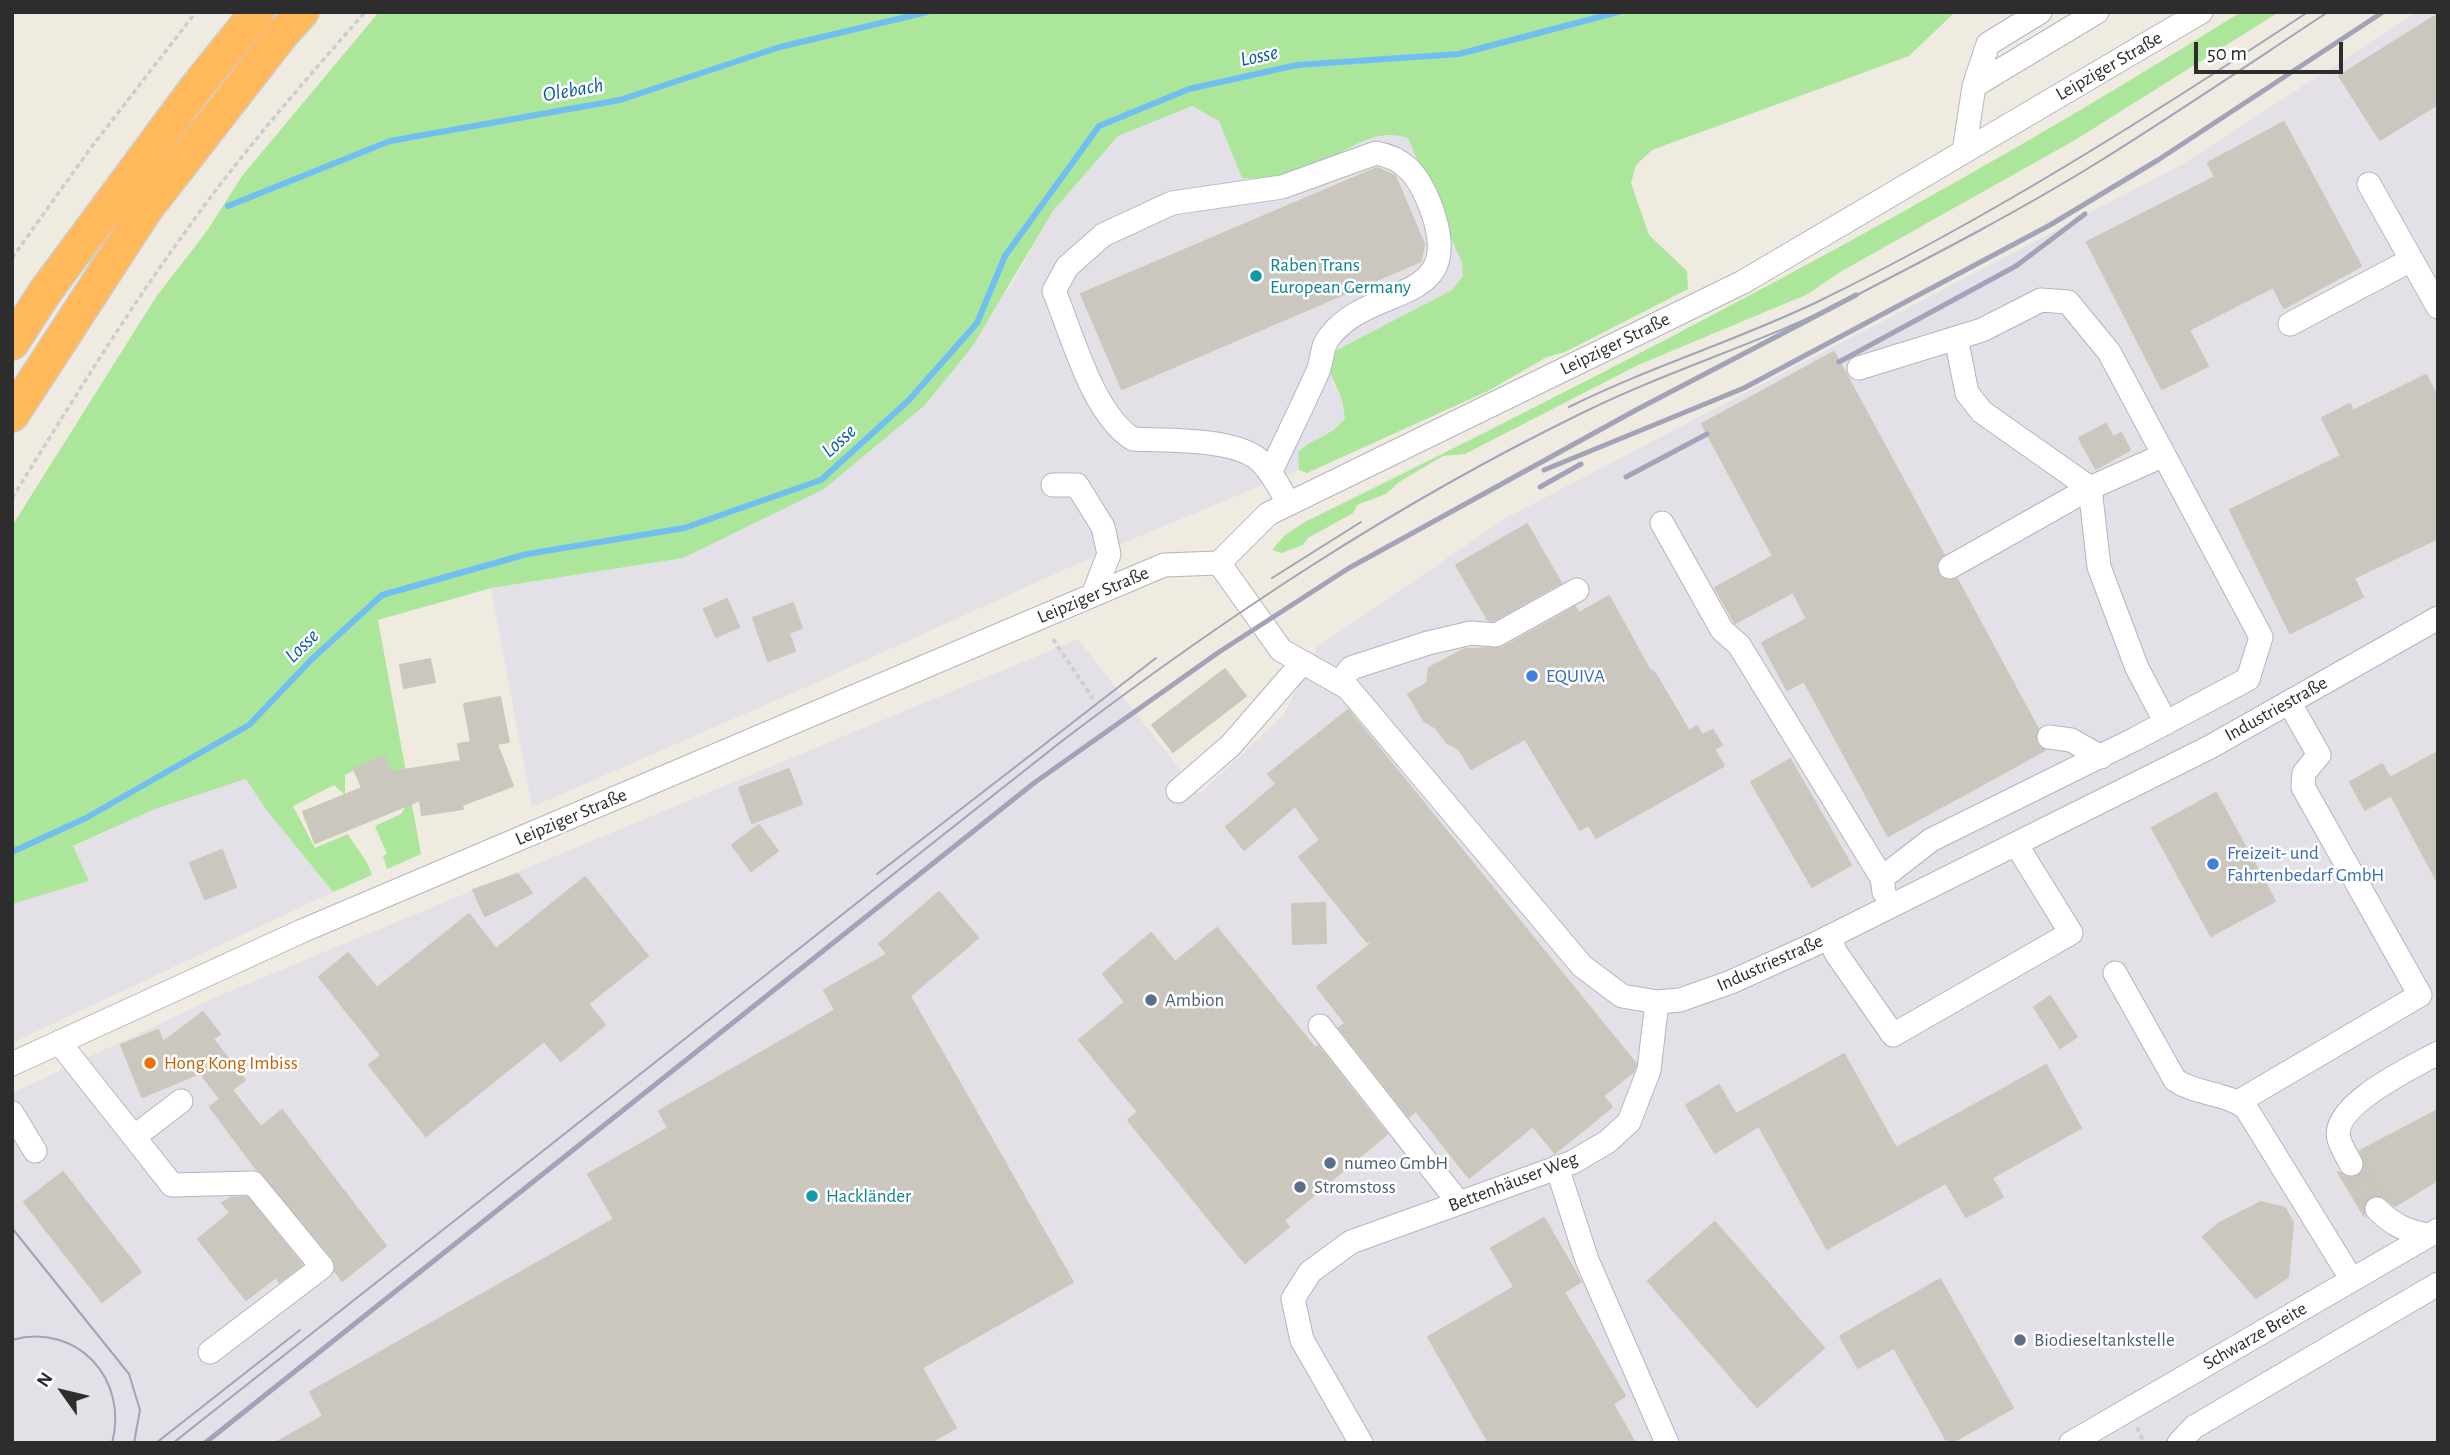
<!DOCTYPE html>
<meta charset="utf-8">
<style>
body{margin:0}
#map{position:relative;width:2450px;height:1455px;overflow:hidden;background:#efebe0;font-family:"Alegreya Sans",sans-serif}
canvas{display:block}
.frame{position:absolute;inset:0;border:14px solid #2d2d2d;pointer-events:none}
.north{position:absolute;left:28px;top:1357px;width:70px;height:70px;-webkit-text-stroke:5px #fff;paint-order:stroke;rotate:304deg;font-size:19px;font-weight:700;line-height:28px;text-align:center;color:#2d2d2d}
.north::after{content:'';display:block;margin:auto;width:24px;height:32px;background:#2d2d2d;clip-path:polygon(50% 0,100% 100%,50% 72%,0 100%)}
.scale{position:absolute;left:2194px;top:42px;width:149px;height:32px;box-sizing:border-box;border:4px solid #2d2d2d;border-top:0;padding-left:9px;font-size:21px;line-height:24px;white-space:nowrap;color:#2d2d2d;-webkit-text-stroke:5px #fff;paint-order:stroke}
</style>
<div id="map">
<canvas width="2450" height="1455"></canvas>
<div class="frame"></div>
<div class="north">N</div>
<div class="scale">50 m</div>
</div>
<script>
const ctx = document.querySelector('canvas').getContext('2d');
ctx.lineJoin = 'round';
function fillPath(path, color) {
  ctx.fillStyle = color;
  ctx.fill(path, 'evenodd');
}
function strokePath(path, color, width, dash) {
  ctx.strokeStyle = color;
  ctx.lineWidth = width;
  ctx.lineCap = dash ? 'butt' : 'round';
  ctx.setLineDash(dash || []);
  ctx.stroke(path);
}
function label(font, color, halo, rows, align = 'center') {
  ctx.font = font + ' "Alegreya Sans",sans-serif';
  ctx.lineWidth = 5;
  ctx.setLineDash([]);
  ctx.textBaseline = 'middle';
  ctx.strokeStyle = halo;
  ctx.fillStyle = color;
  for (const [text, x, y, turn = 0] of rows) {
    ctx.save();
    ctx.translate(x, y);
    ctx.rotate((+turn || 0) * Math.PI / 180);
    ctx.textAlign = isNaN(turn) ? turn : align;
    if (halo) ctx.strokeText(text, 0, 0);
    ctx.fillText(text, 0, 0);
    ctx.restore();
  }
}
const industrial = new Path2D(`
 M2417,12H2438V1443H12V1093L221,995L1078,639L1199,794L1283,716L1317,647L1506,518L2183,164Z
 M1192,106L1219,121L1242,178L1264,181L1320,163L1365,139L1393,133L1408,138L1462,263L1463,276L1452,290L1335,351L1333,384L1342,400L1345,418L1335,432L1303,447L1298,454L1299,470L1123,543L813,684L532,807L491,588L682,558L751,524L1009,289L1053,211L1118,136Z
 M247,779L265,808L333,892L12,1043V904L89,881L73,847L155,809Z`);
const green = new Path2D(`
 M379,12H1955L1909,56L1652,150L1636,165L1631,183L1649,235L1687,271L1688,289L1565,352L1547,357L1488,391L1307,473L1299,470L1298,453C1313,436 1330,439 1345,418L1342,400L1328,367L1335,351L1452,290L1463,276L1462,263L1408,138C1375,127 1351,149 1322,162C1297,173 1269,181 1242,178L1219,121L1192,106L1118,136L1053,211L972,347L925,405L824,489L683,558L491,588L378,620L421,854L387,869L383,856L387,854L375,826L401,814L406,806L384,756L345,775V795L334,785L293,806L315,848L348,834C356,849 367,858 372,875L333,892L265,808L246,779L155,809L73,846L89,881L12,904V526L156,297L207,231L242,176Z
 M2241,12H2279L2075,140L1840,272L1808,294L1638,365L1465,454L1443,456L1399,482L1386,494L1357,505L1353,513L1308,538L1303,545L1282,553L1272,550L1285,535L1305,522C1624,365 1939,202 2241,12Z`);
const stream = new Path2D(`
 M228,206L390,141L620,100L780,47L927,12
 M12,852L86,818L249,725L312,659L382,595L527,554L684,528L821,480L909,400L977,323L1005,256L1099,126L1189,89L1297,65L1459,54L1618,12`);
const building = new Path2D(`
 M2438,14V104L2380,140L2339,76Z
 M2284,122L2361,266L2284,308L2273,287L2189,330L2208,366L2162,389L2087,242L2215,177L2208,163Z
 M1377,168L1395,176L1424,244L1421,261L1122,389L1081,294Z
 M1834,352L1944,555L1938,561V573L1944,579H1957L2038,729L2036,743L2045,750L1888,836L1804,681L1787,690L1762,643L1807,619L1793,592L1735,623L1715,588L1773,556L1702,424Z
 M2426,375L2438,398V538L2354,578L2363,597L2290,633L2230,510L2341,456L2322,418L2350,404L2353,411Z
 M2106,424L2113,437L2121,433L2130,450L2096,469L2079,438Z
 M1527,524L1561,583L1493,621L1488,620L1456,565Z
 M1609,596L1649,669L1655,673L1689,731L1697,726L1702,735L1713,730L1722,745L1714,749L1724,766L1596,838L1589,825L1580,830L1525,739L1471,769L1459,749L1447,743L1436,728L1424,721L1408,694L1427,683L1429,668L1465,649L1502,648L1575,607L1579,613Z
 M727,599L739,627L716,637L704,609Z
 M793,603L802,628L789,633L795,651L768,661L753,618Z
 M430,659L435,682L404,688L400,665Z
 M1225,669L1246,696L1173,752L1152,725Z
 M500,697L509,742L497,744L513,786L462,805L463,809L422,815L420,800L315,843L303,812L362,788L354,769L384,756L391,772L461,761L458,744L471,742L464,704Z
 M1348,710L1636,1064L1634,1071L1603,1096L1612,1107L1555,1153L1533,1126L1469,1178L1416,1111L1409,1117L1339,1028L1345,1023L1317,987L1373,942H1367L1299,857L1320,840L1295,806L1244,850L1226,827L1276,784L1268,774Z
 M2438,752V883L2391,795L2365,810L2350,782L2382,764L2390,778Z
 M1790,759L1851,865L1812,887L1751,782Z
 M789,769L802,804L752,823L739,788Z
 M2216,793L2275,901L2211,936L2152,828Z
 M759,825L778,851L751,871L732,845Z
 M222,850L236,887L205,899L190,863Z
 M518,874L532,893L485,916L473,890Z
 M585,877L648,956L588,1004L605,1025L561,1061L544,1041L426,1136L369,1065L381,1055L319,977L348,953L377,988L469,914L496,949Z
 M939,892L978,938L910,996L1073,1282L922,1368L956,1428L929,1443H275L323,1416L310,1392L614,1219L588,1174L668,1128L659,1111L835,1010L824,990L887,954L879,944Z
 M1325,903L1326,943L1293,944L1292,904Z
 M1217,928L1315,1048L1318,1046L1387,1134L1284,1220L1289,1227L1245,1263L1128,1120L1138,1112L1079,1040L1125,1002L1103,974L1151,933L1175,962Z
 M2050,996L2077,1037L2060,1048L2034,1007Z
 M203,1012L220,1034L213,1039L245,1080L232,1090L261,1127L282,1110L386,1246L342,1281L335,1271L333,1258L257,1170L210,1107L220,1099L200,1073L142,1097L121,1045L158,1030L163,1042Z
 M1844,1054L1896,1148L2046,1065L2081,1128L1992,1178L2003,1197L1966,1217L1946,1183L1827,1249L1759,1126L1715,1153L1686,1105L1719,1085L1736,1114Z
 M2438,1110V1180L2395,1206L2381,1196H2372L2364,1205V1216L2338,1172L2350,1178L2358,1176L2365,1165L2360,1151Z
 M63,1172L141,1272L102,1302L24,1202Z
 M247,1197L302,1265L279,1282L276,1277L246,1300L198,1239L230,1213L222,1203L230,1198Z
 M2261,1202L2285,1208L2293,1223L2288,1277L2256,1298L2203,1237L2218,1224Z
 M1544,1218L1581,1282L1564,1292L1625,1396L1613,1404L1635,1443H1489L1428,1337L1514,1287L1491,1248Z
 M1715,1222L1824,1348L1757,1407L1648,1281Z
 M1940,1279L2013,1408L1951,1443H1948L1894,1348L1858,1368L1840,1336Z`);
const minorTunnel = new Path2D(`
 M2351,1164L2377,1209`);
const path = new Path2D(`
 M12,258L90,149L196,12
 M12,498C67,410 122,319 183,235C238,157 302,84 365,12
 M1053,639L1093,699
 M2137,1427L2144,1443`);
const minor = new Path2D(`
 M1974,86L1988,44L2040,12
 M1964,152L1974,86L2097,12
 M2369,184L2438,307
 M2290,324L2411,260
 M1956,338L1967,393L1982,412L2090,488L2099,567L2137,668L2166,723
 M1859,368L1982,330L2041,300L2068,302L2109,352L2261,637L2248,679L2135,739L1931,840L1882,878
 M1270,473C1286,439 1303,405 1318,371C1323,359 1321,346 1330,336C1374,280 1473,309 1428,200C1417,174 1404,158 1376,153L1282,187L1172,203L1103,235L1067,267L1054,291C1072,334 1093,415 1133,439C1166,441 1232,438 1258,459C1271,470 1280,489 1289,504
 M1053,485H1077L1103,527L1109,554L1093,595
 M1662,523L1722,630L1739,645L1882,878L1884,892
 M1219,563L1281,650L1348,688L1582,966L1622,996L1657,1002L1680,1000L1731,982L1813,945L2210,747L2438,618
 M1950,567L2090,488L2164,455
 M1339,683L1351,668L1428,643L1471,633L1496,635L1577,590
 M2049,737L2071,740L2101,757
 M1178,791L1231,745L1302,663
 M1829,937L1836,953L1893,1035L2071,933L2016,844
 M2115,973L2175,1080C2197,1095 2225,1092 2246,1108L2352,1280
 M1320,1026L1459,1203
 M59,1042L172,1185L253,1183L322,1267L210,1352
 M12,1064L302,931L1164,565L1219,563L1268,514L1743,282L2201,12
 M2238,1102L2420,995L2303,787L2304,773L2319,755L2289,702
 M12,1113L35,1151
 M134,1137L181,1101
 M2351,1164C2347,1156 2341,1147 2339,1139C2330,1105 2413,1067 2438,1053
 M1557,1167L1587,1260L1667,1443
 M2377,1209C2393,1225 2406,1231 2428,1235
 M1361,1443L1302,1340L1293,1299L1310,1272L1351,1242L1573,1162L1607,1142L1629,1122L1649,1070L1657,1002
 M2071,1443L2438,1230
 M2179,1443L2194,1427L2438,1284`);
const highway = new Path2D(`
 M12,343L45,292L196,88L257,12
 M12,415L146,209L282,34L302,12`);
const tram = new Path2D(`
 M1569,407C1649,367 1736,341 1817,302C1988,219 2149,117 2308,12
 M1272,578L1361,522
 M877,874L1156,658
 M12,1228L129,1374L140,1410L134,1443
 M12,1340C77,1322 129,1379 112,1443
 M156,1443L300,1330
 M173,1443L1062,741C1225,617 1394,505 1578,415C1668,370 1765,342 1855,296C1938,253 2021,210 2100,161C2177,113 2252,62 2328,12`);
const rail = new Path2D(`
 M1839,362L2016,266L2085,214
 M1544,470L1744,388L2050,225L2158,160L2383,12
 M1626,477L1707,434
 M1540,487L1581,464
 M205,1443L1034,783L1219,652L1349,568L1636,410L1856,295`);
const markers = [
 [1256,276,7,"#0f9aa8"],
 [1532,676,7,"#3f7fe0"],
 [2213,864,7,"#3f7fe0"],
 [1151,1000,7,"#5c6f8a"],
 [150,1063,7,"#e8710a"],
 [1330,1163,7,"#5c6f8a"],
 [1300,1187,7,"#5c6f8a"],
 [812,1196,7,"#0f9aa8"],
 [2020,1340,7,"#5c6f8a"]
];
const streetNames = [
 ["Leipziger Straße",2109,66,-30],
 ["Leipziger Straße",1615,344,-26],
 ["Leipziger Straße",1093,595,-23],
 ["Industriestraße",2276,709,-29],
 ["Leipziger Straße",571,817,-23],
 ["Industriestraße",1770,963,-24],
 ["Bettenhäuser Weg",1513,1182,-21],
 ["Schwarze Breite",2255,1336,-30]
];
const cultureNames = [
 ["Raben Trans",1270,265],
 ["European Germany",1270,287],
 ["Hackländer",826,1196]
];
const shopNames = [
 ["EQUIVA",1546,676],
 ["Freizeit- und",2227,853],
 ["Fahrtenbedarf GmbH",2227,875]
];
const serviceNames = [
 ["Ambion",1165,1000],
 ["numeo GmbH",1344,1163],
 ["Stromstoss",1314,1187],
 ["Biodieseltankstelle",2034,1340]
];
const foodNames = [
 ["Hong Kong Imbiss",164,1063]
];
const waterNames = [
 ["Losse",1259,56,-12],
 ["Olebach",573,90,-10],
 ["Losse",839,441,-42],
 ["Losse",302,646,-44]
];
fillPath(industrial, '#e3e0e8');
fillPath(green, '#abe69b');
strokePath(stream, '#71bef3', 6);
fillPath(building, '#cbc7bf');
strokePath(building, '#cbc7b9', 2);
strokePath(minorTunnel, '#c8c5bc', 23, [23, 11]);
strokePath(minor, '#b3b4c1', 25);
strokePath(highway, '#cdcdcd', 36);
strokePath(path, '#cdcdcd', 3.5, [5, 3.5]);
strokePath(minor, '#fff', 23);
strokePath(highway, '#ffb95b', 33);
strokePath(tram, '#a2a2b8', 2);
strokePath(rail, '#a2a2b8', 5);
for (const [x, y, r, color] of markers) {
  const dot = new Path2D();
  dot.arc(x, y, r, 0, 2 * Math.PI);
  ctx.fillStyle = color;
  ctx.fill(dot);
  strokePath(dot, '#fff', 2.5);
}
label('19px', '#2d2d2d', '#fff', streetNames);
label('19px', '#0d838f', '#fff', cultureNames, 'left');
label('19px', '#366cbe', '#fff', shopNames, 'left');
label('19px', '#4e5e75', '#fff', serviceNames, 'left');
label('19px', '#c56008', '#fff', foodNames, 'left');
label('italic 21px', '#0a5aa5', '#fff', waterNames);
</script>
